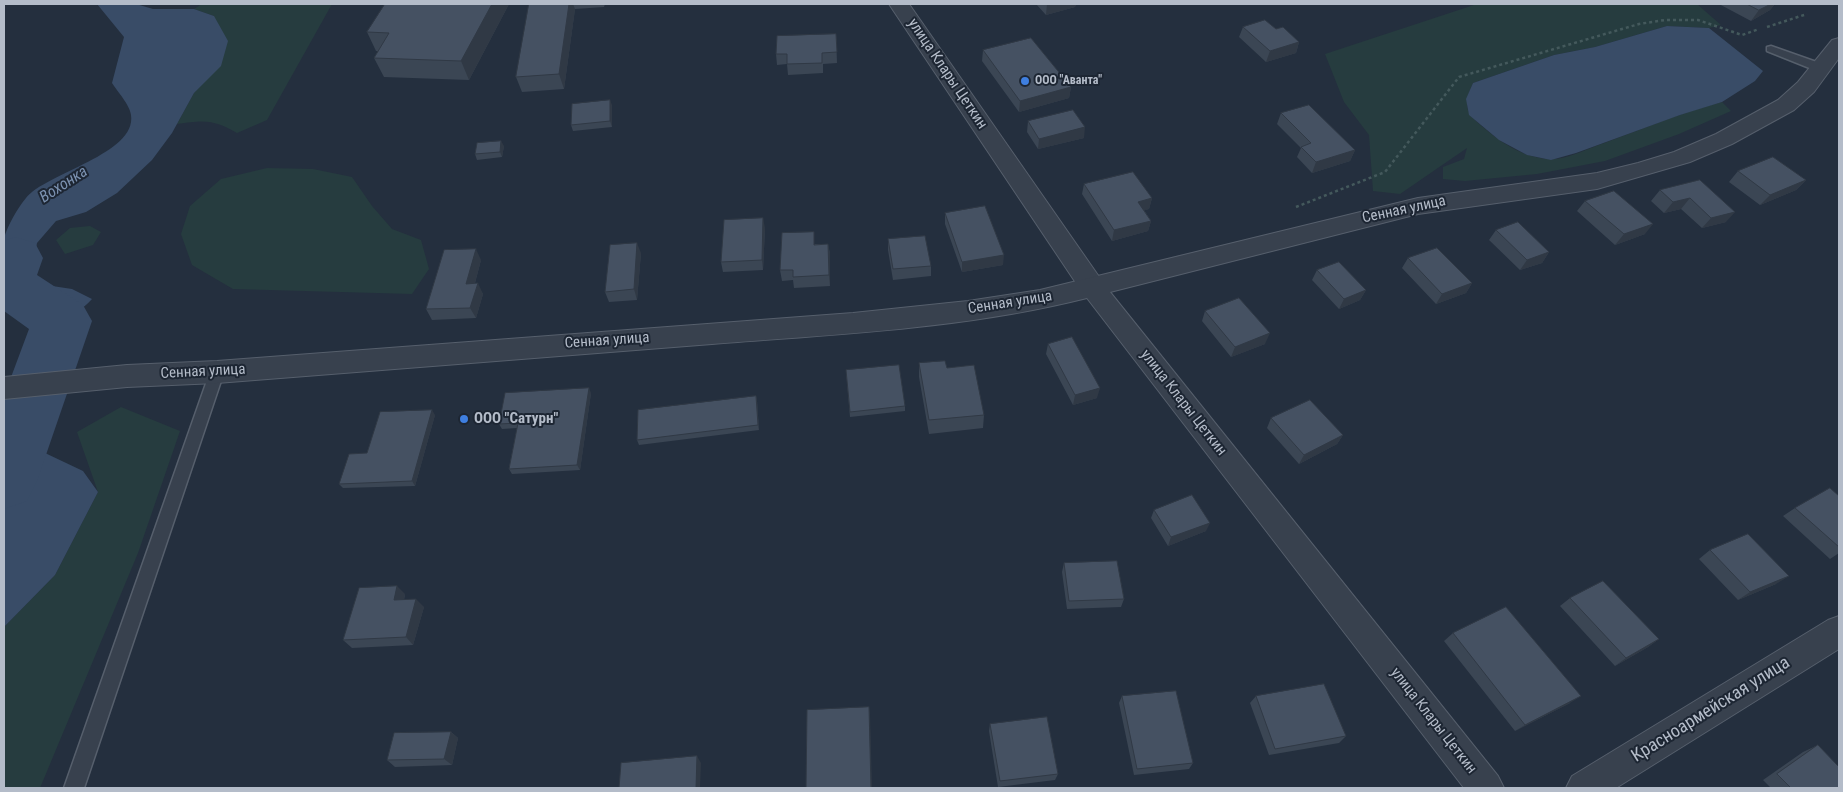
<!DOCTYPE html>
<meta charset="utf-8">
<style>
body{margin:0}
#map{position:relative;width:1843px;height:792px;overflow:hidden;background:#242f3e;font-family:"Roboto Condensed",sans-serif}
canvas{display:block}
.frame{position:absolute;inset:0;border:5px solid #b4bcc9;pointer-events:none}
</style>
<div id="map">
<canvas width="1843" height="792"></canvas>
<div class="frame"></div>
</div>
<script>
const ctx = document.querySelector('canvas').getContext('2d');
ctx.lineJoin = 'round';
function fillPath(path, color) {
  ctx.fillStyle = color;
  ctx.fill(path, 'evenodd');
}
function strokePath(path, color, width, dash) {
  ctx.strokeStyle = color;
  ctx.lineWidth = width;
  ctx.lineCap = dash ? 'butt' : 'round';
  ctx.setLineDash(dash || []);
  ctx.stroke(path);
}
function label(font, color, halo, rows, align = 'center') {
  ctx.font = font + ' "Roboto Condensed",sans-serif';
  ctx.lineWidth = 4;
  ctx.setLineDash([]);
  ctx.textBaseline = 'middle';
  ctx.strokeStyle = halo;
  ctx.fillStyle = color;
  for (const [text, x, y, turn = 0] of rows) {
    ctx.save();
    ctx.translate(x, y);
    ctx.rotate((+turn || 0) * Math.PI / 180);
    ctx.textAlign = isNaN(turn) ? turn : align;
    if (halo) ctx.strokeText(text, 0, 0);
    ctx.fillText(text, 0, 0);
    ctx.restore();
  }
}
const green = new Path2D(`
 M202,4H332L267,120L237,133C213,119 204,120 177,124L194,93L206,80L214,16L194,9Z
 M1477,4H1697L1721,25L1709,28L1667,26L1595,47L1554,55L1473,83C1463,106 1465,112 1484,128C1503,144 1523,157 1548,159C1563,161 1582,151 1596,146C1638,131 1679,113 1722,102L1731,111L1679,134L1605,161L1537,174L1465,181L1443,179V167L1464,159L1467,148L1400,194L1373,191L1369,135L1344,102L1325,54Z
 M267,168L313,169L352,177L372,206L392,229L421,240L429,269L412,294L233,289L192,265L181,234L190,206L221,179Z
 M90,226L101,232L93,245L65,254L56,240L70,228Z
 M121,407L180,431L138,553L40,788H4V627L55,575L98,492L77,432Z`);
const water = new Path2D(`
 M97,4H136L153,9H194L214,16L228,41L221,66L194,93L172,133L152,160L117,193L86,212L56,221L37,243L32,269L39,284L72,289L92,299C68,327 34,314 4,303C4,287 0,252 4,238C8,225 17,209 26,198C46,173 137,154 131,115C130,105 117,91 112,83L124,37Z
 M1667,26L1709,28L1763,71L1755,81L1722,102L1680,115L1576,153L1551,160L1527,155L1499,140L1469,115L1466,99L1473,83L1554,55L1595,47Z
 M45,453L83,471L98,492L55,575L4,627V461Z`);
const river = new Path2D(`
 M15,237L35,243L43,258L37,275L83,305L92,321L37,481L27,501L4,509V396L29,329L4,311V241Z`);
const path = new Path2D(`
 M1767,27L1807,14
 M1296,207L1385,172L1459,77L1639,24L1665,20H1698L1742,35L1759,29`);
const service = new Path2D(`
 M1771,46L1825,65L1827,68L1825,71H1817L1767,51V47Z
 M217,366L222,368L224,372L84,788H64L210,372L212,368Z`);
const minor = new Path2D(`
 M889,4H909L1102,281L1106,288L1102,295L1093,297L1084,295Z
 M1839,616V649L1616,788H1566L1572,776L1828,620Z`);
const tertiary = new Path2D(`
 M1839,38V58L1814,92L1794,110L1732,144L1690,162L1597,189L1418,214L1110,292L1498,776L1504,788H1464L1087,298C964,329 837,334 712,344C547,357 382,370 217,383L127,387L4,399V377L127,365L217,361L853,313L968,301L1040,290L1418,198L1597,173L1638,163L1674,152L1716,134L1778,100L1798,82L1832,40Z`);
const wall = new Path2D(`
 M509,4L469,80L384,77L374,58L378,51H376L367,32Z
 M529,4H605L604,7L575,9L564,89L522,92L516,77Z
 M1036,4H1076L1075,7L1046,15Z
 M1719,4H1775L1770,10L1751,21Z
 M1243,27L1276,29L1299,42L1296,53L1266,62L1239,37Z
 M836,34L837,63L823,64V73L788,75L787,64L777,65L776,54Z
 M983,50L1071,87L1069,98L1019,112L982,61Z
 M612,105V127L573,131L571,125Z
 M1281,113L1355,150L1350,161L1312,173L1297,157L1301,148L1277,124Z
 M1028,121L1084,138L1038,149L1027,132Z
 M504,146L502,157L477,160L475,154Z
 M1738,171L1806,180L1796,190L1760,205L1729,182Z
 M1700,180L1726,222L1702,228L1681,209L1664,213L1651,201L1660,190Z
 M1084,184L1152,198L1149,209L1144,210L1151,221L1148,231L1112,241L1082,194Z
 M1585,201L1645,234L1615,245L1577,211Z
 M945,213L1003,265L962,272L945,224Z
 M765,228L763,270L723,272L721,262Z
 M1496,230L1549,252L1542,263L1520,270L1489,240Z
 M888,239L931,266V276L893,280L888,250Z
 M815,244H828L830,254V286L794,288L793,280L782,281L780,270Z
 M641,253L637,300L609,302L605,292Z
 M1408,258L1472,283L1466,293L1436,304L1402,268Z
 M481,260L475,283L483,294L476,318L432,320L426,309Z
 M1317,270L1366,290L1360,300L1339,309L1312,280Z
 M1205,311L1265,344L1231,357L1202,321Z
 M1048,344L1097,398L1073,405L1046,354Z
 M919,363L947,368L984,415L983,428L929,434L919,377Z
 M846,370L905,406V411L850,417Z
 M591,393L580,470L512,474L509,469L517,428L502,429L499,424Z
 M756,396L757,401L759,430L639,445L637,440Z
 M435,415L415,486L343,488L339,484L367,453Z
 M1271,418L1343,435L1337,444L1299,464L1267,428Z
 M1839,496V553L1830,559L1783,516L1795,508Z
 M1154,510L1206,531L1168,546L1151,518Z
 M1710,550L1776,584L1738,600L1699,559Z
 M1064,563L1124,599L1121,607L1067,609L1062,572Z
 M405,594L404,600L424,607L413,645L352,648L343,640Z
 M1570,598L1659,639L1648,647L1615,666L1560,606Z
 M1453,633L1570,703L1515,731L1444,641Z
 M1122,696L1193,763L1189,769L1134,775L1119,703Z
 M1256,696L1346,736L1339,743L1269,755L1250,703Z
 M990,724L1058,774L1055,780L998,787L989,731Z
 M451,732L458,738L452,765L395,767L387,760Z
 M1818,745L1839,788H1771L1763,780L1803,752Z`);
const shadedWall = new Path2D(`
 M492,4H509L469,80L461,61Z
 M569,4H573L575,9L564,89L559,74Z
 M1047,4H1076L1075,7L1046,15Z
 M1771,4H1775L1770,10L1751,21L1759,10Z
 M1299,42L1296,53L1266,62L1270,51Z
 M1071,87L1069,98L1019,112L1020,101Z
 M610,100L612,105V127L610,121Z
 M1085,127L1084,138L1038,149L1039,139Z
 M501,141L504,146L502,157L500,152Z
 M1355,150L1350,161L1312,173L1316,162Z
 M1806,180L1796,190L1760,205L1770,195Z
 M1152,198L1149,209L1135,213L1138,202Z
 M1690,198L1681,209L1664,213L1673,202Z
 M1735,212L1726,222L1702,228L1711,218Z
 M763,218L765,228L763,270L762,260Z
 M1151,221L1148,231L1112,241L1114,230Z
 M1653,224L1645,234L1615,245L1624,234Z
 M637,243L641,253L637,300L634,289Z
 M828,244L830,254V286L829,275Z
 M476,249L481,260L472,294L466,284Z
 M1549,252L1542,263L1520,270L1527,260Z
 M1004,255L1003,265L962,272V262Z
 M478,283L483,294L476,318L470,308Z
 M1472,283L1466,293L1436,304L1442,294Z
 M1366,290L1360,300L1339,309L1344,299Z
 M1270,333L1265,344L1231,357L1235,347Z
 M589,388L591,393L580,470L577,465Z
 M1100,388L1097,398L1073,405L1075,395Z
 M756,396L757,401L759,430L758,425Z
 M432,410L435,415L415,486L412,481Z
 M1343,435L1337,444L1299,464L1304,455Z
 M1210,523L1206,531L1168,546L1171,537Z
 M1789,576L1776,584L1738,600L1750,592Z
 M397,586L405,594L402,608L394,600Z
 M416,599L424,607L413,645L406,637Z
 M1659,639L1648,647L1615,666L1626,658Z
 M1581,696L1570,703L1515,731L1525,725Z
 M869,707L870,714L872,788H871Z
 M451,732L458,738L452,765L444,759Z
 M697,756L701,763L700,788H696Z`);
const building = new Path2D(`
 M385,4H492L461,61L374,58L389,33L367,32Z
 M529,4H569L559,74L516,77Z
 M1747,4H1771L1759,10Z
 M1265,20L1276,29L1283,27L1299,42L1270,51L1243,27Z
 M836,34L837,52L822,53V63L787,64V54H776L777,36Z
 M1031,38L1071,87L1020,101L983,50Z
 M610,100V121L571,125L572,104Z
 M1309,105L1355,150L1316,162L1301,147L1311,143L1281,113Z
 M1073,110L1085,127L1039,139L1028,121Z
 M501,141L500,152L475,154L477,143Z
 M1773,157L1806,180L1770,195L1738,171Z
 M1133,172L1152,198L1138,202L1151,221L1114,230L1084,184Z
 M1700,180L1735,212L1711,218L1690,198L1673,202L1660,190Z
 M1614,191L1653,224L1624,234L1585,201Z
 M985,206L1004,255L962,262L945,213Z
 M763,218L762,260L721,262L724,220Z
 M1518,222L1549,252L1527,260L1496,230Z
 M814,232V245L828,244L829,275L793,277V270H780L782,233Z
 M925,236L931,266L893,269L888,239Z
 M637,243L634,289L605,292L610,245Z
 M1437,248L1472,283L1442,294L1408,258Z
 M476,249L466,284L478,283L470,308L426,309L444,250Z
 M1339,262L1366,290L1344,299L1317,270Z
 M1239,298L1270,333L1235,347L1205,311Z
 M1072,337L1100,388L1075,395L1048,344Z
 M945,361L947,368L974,365L984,415L929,420L919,363Z
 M899,365L905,406L850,412L846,370Z
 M589,388L577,465L509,469L518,423L499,424L505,393Z
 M756,396L758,425L637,440L638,410Z
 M1310,400L1343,435L1304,455L1271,418Z
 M432,410L412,481L339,484L349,454L367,453L380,412Z
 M1830,488L1839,496V547L1795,508Z
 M1192,495L1210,523L1171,537L1154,510Z
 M1748,534L1789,576L1750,592L1710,550Z
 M1117,561L1124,599L1069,601L1064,563Z
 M1603,581L1659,639L1626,658L1570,598Z
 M397,586L394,600L416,599L406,637L343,640L359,588Z
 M1506,607L1581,696L1525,725L1453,633Z
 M1324,684L1346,736L1275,749L1256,696Z
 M1176,691L1193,763L1137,769L1122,696Z
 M869,707L871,788H806L807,710Z
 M1047,717L1058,774L1000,781L990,724Z
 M451,732L444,759L387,760L394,733Z
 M1818,745L1839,767V788H1791L1777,774Z
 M697,756L696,788H619L621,763Z`);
const markers = [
 [1025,81,5,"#3f7fe0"],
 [464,419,5,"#3f7fe0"]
];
const farPoinames = [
 ["ООО \"Аванта\"",1035,81]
];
const streetNames = [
 ["улица Клары Цеткин",947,74,56],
 ["Сенная улица",1404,210,-12],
 ["Сенная улица",1010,303,-9],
 ["Сенная улица",607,341,-4],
 ["Сенная улица",203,372,-3],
 ["улица Клары Цеткин",1183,403,52],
 ["улица Клары Цеткин",1433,721,52]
];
const poiNames = [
 ["ООО \"Сатурн\"",474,419]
];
const waterNames = [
 ["Вохонка",64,185,-33]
];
const nearStreetnames = [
 ["Красноармейская улица",1711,710,-32]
];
fillPath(green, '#263c3f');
fillPath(water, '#394c67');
fillPath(river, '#394c67');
strokePath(service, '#565f6c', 3);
strokePath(minor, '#565f6c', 2);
strokePath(tertiary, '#565f6c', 2);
strokePath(path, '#44595c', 2.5, [3, 3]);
fillPath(service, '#38414e');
fillPath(minor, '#38414e');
fillPath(tertiary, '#38414e');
fillPath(wall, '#3b4654');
fillPath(shadedWall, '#303945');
fillPath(building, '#455162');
strokePath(building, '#303945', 1);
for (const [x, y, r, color] of markers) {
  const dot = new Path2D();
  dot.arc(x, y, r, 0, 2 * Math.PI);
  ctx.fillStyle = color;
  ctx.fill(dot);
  strokePath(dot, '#1d2633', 2);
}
label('bold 12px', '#b4bcc9', '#1d2633', farPoinames, 'left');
label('15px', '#b4bcc9', '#1d2633', streetNames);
label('bold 15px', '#b4bcc9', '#1d2633', poiNames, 'left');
label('italic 16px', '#7c92b1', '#1d2633', waterNames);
label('18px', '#b4bcc9', '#1d2633', nearStreetnames);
</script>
